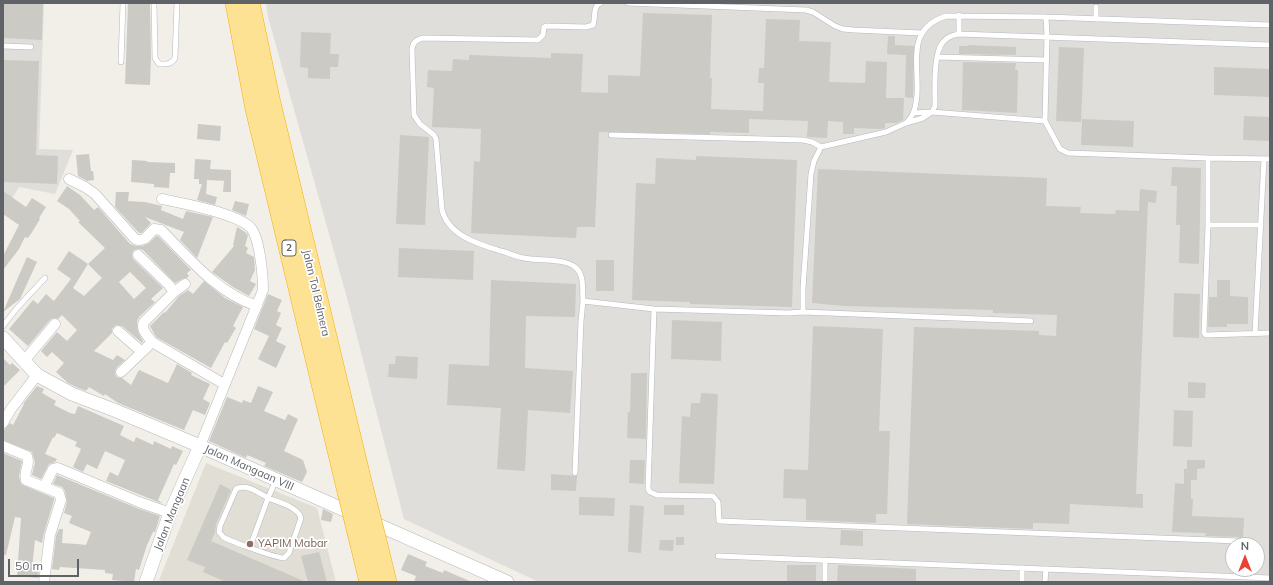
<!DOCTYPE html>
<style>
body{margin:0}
#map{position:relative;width:1273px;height:585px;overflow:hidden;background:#f1efe8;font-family:Mulish,sans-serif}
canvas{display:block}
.frame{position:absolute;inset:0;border:4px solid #5f6368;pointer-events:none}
.north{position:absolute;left:1225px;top:537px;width:40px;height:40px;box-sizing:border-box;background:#fff;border:1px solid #bfc1c3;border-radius:50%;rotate:0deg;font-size:11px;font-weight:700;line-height:16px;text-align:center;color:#5f6368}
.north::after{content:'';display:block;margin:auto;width:14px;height:18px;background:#ea4335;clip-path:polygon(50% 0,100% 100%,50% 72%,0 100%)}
.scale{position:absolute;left:8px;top:559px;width:71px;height:18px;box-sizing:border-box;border:2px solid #5f6368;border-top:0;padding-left:5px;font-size:12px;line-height:14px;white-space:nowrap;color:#5f6368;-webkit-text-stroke:3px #fff;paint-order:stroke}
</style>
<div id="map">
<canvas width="1273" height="585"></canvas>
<div class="frame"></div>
<div class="north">N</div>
<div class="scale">50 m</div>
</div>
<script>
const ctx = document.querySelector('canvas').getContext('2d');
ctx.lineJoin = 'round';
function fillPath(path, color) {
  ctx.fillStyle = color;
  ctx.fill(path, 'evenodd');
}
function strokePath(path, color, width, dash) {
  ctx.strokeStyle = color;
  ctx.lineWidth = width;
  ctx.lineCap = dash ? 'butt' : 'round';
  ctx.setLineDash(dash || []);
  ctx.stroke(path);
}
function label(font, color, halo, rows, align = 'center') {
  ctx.font = font + ' Mulish,sans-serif';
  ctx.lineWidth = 3.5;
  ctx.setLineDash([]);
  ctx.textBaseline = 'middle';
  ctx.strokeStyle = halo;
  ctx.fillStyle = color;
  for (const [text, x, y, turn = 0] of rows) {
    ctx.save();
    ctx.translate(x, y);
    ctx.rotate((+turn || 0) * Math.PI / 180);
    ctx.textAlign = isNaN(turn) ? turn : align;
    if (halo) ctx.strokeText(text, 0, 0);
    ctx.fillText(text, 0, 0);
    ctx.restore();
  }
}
const industrial = new Path2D(`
 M3,3H44L39,149L73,150L55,194L19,187L3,213Z
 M266,3H1270V582H539L404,519L347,298L268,17ZM1233,545H1257V569H1233Z`);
const education = new Path2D(`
 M206,463L317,508L336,582H165L159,580Z`);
const building = new Path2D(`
 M3,3H43L42,40L3,38Z
 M128,4H150L151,56L150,85L125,84Z
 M643,13L712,15L710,78H712L711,109L763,111L764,83H758L759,68H764L766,19L800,20L799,41L831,42L829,82L865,83L866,61L887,62L886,98H904L903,120L896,123H885V128L880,129L854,128V134H843V122L828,121L827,138L807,137L808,121L749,119V133L710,132V134L599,132L595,227H577L576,238L471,233L474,161L480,162L481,129L432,127L434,88L427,87L428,70L452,71L453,59L469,60V55L551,58V53L583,54L581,92L608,93V75L640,76Z
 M301,32L331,33L330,54H339L338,67H330V79L308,78V68L300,67Z
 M888,36H895V45L914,46L913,98L905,97L906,55L887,54Z
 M968,45L1016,47V55L959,54V46H968Z
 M1059,47L1084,48L1081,122L1056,121Z
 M3,60L39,61L36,155L58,156L57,184L3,182Z
 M963,62L1016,63L1015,70H1018L1017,113L962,110Z
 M1214,67L1270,69V97L1214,95Z
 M1244,116L1270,117V141L1243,140Z
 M1082,119L1134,121L1133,147L1081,145Z
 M198,124L221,126L220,141L197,139Z
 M400,135L429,137L425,225L396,224Z
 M89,154L91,171H93L94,180L87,181L78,176L76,155Z
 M696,156L797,160L792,307L690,304V302L632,300L636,183L655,184L656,158L696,160Z
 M195,159L211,160L210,169L231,170V192H223L224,181H228L207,180L206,194L217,197L215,205L197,200L202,184H199V179H194Z
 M132,160L147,161V162L175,163V173H170L169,188L154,187V184L131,182Z
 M1172,167L1201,168L1199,264L1179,263L1180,225H1176L1177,186H1171Z
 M818,169L1047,178L1046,206L1081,207L1080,213L1115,214L1116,210L1139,211L1140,189L1157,191L1156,203L1148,202L1136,494H1143V508L1070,504L1069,524L1033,523V529L907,524L914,327L1039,331V335L1056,336L1057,315L993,313V310L844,306L812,303Z
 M67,186L80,195L94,210L98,207L130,244L136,246H143L149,243L156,236H158L191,270L187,273L189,276L187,278L182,279L175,283L143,250L139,249L134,250L132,254L133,259L163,288L151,299L155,302L139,317L137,322L138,332L143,341L142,343L122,326L116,325L112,329V333L94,351L113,360L117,355L125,360L116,368L115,374L117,377L122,378L131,385L139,370L168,383L177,364L192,373L191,375L210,384L203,399L210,403L205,415L193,410L184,430L118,403L105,394L104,396L89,387L86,391L76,387L68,383L56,372L64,363L52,352L47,357L41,351L57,332L67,341L77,330L62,315L58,319L53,318L50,320L28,346L9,329L33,300L38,304L46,294L54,301L71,279L57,269L69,251L88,264L73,288L84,296L102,278L88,264L105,248L78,222L80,221L69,209L57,201ZM130,272L146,288L134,299L119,282Z
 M3,191L26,207L32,198L46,207L39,218L40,219L34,229L28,238L25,237L19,249L3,270V256L19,225L3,214Z
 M116,192H129L128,201L145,202L162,206L161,210L183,219L186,211L213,217L197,258L180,240L184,232L145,217L151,223L142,233H139L115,207Z
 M235,201L249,204L246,216L232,210Z
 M237,227L245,232L248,235L245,246L248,248L246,253L254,257V258L255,270L250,281L256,284L249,296L233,287L212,272L234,246L233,245Z
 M399,248L474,251L473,280L398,277Z
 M27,257L37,262L20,299L3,312Z
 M596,260H614V291H596Z
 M491,280L576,284L575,317L526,316L525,368L573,371L570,413L528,410L525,471L497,469L501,408L447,405L449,364L489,366Z
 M1217,280H1230V296L1248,297V324H1227V327H1208L1209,297H1217Z
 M204,281L225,298L243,307L233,326L236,328L227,343L225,342L211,368L156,337L150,326L164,312L165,313L179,296L188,290L193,294Z
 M1174,293L1200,294L1199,338L1173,337Z
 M268,294L282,300L277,311L281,313L276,325L282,328L276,341L286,346L276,368L258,359L269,336L254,329Z
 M672,320L722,322L721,361L671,359Z
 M813,326L883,329L879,431H890L887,514H876V523L806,520V499L783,498L784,469L808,470Z
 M396,356L418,357L417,379L388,377L389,364H395Z
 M3,358L10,365L12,363L20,370L3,387Z
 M631,373H647L646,439L627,438L628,412H630Z
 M1188,382L1206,383L1205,398H1188Z
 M37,386L44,389L42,393L56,401L54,405L70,413L75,414L78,406L124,426L120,435L134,442L136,437L153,445L154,441L171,449L172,446L183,451L176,465L174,464L158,500L163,504L106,481L110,472L118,476L125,460L105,451L97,469L87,464L83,472L73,467L81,449L75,446L77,442L57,433L54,438L53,437L45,454L57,459L55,462L49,464L41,479L32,475L35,462L32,452L3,440V431L10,423L13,425L24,404H23Z
 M258,386L273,392L264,411L285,420L288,414L298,419L284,451L303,460L307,472L302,482L264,466L266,463L247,455L246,458L209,441L227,397L242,403L243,400L251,403Z
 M701,393L718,394L714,484L679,483L682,416L690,417L691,403H700Z
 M1174,410L1193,411L1192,447L1173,446Z
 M3,453L22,461L19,476L21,484L54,498V500L44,533L42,543L35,540L32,569H39L38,578L17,576L21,518L15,517L6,555H3Z
 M630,460H645L644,484L629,483Z
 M1187,460H1205V468L1197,469V480H1191V499H1193L1192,516L1244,518L1243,539L1238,537L1205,536L1206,533L1172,532L1175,483L1184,484V469H1187Z
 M551,474L577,476L576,491L551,490Z
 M57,475L137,508L160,516L155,532H153L147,545L139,570L136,569L134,582L112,580L113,574L105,573V570L60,567L59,570L52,569L56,536L59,529H63L62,543L77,544L86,545L91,532L69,523L72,516L64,513L67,502L65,491L62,487L53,484Z
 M220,484L231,490L216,524L215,533L211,541L306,582H226L203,572L205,567L187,560Z
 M579,497L615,498L614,516L579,515Z
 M630,505L644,506L641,553L628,552Z
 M664,505H684V515H664Z
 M323,509L333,514L331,522L321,520Z
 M841,530L863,531V546L840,545Z
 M676,537H684V545H676Z
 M660,540H674L673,551L659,550Z
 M319,552L327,582H308L301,556Z
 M408,554L427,562L425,566L443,573L444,570L472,582H414L416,576L401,570Z
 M787,565H816V582H787Z
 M838,565L916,569V582H837Z`);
const service = new Path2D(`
 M154,3L155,58L159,64C166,64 171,65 175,58L177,3
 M601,3C592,6 596,17 593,25L586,27L546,26L544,27L543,35L538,40L423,38C416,40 413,42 412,49L414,115L420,124L434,135L436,139L442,210C449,236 478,244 501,251C509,253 517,257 524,258C538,261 564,258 575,267C585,275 582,290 583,301L654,309L788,313L803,312V288L811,174L814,161L821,147
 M628,3L806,10L813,12L835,26L843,29L854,30L921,33
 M1096,7V19
 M959,15V34
 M1046,17L1047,36L1045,121L1060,149L1068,153L1208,158L1270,159
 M3,46L31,47
 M937,57L1047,60
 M121,62L123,3
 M914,113L932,112L1045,121
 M906,123C909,120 912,117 913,113C916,108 916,101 917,95C919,62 906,29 946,16L1046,17L1270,25
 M611,135L803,140L812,142L821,147L886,132L906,123L923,118L932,112L935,106C935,90 933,53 943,42C947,37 953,35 959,34L1270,45
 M1208,158V225L1204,333L1206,335L1270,333
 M1208,225H1261
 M654,309L648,489L650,492L657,495L713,496L718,502L719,521L1238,541
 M803,312L1031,321
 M3,326L17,308L45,278
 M1255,333L1264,159
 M575,473L581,321L583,301
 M250,547L268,498C278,502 298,507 301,518L289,553L284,558C276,558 230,541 223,537C222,535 220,533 219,532L220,526L236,489C246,483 259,493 268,498L276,480
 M718,556L1270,578
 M825,582V560
 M1022,582V568
 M1045,582L1046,569`);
const minor = new Path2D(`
 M69,179L85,187L95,194L135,239C144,243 148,235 154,229L161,230C189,258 217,293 257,306
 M162,199C182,203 235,213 250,227C260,237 263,277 263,290L200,446
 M138,255L169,285L174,292L144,322C140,329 148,336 152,342
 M174,292L185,284
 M118,331L142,352L152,342L224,384
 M24,361L55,324
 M121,372L142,352
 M3,423L11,409L37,375
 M3,446L27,456C31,466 23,470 26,480L59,493L61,500L50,535L44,582
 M44,487L53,469L58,468L139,502L170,513`);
const tertiary = new Path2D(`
 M3,338L37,375L72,394L114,410L200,446L507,582
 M146,582L170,513L200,446`);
const motorway = new Path2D(`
 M235,3L255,109L347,492
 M250,3L271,103L364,490
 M377,541L387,582
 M360,545L369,582`);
const motorwayBridge = new Path2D(`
 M364,490L377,541
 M347,492L360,545`);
const markers = [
 [250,544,4,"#8d6e63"]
];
const shields = [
 [289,248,14]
];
const shieldNames = [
 ["2",289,248]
];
const streetNames = [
 ["Jalan Tol Belmera",316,293,77],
 ["Jalan Mangaan VIII",249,468,24],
 ["Jalan Mangaan",172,514,-68]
];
const educationNames = [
 ["YAPIM Mabar",258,544]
];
fillPath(industrial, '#e0deda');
fillPath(education, '#e1ded6');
fillPath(building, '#cccac5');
strokePath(service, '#b5b8bc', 6);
strokePath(minor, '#b5b8bc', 11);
strokePath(tertiary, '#b5b8bc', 14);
strokePath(motorway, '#f9ab00', 20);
strokePath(service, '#fff', 5);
strokePath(minor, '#fff', 10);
strokePath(tertiary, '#fff', 13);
strokePath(motorway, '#fde293', 19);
strokePath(motorwayBridge, '#f9ab00', 20, []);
strokePath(motorwayBridge, '#fde293', 19);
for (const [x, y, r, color] of markers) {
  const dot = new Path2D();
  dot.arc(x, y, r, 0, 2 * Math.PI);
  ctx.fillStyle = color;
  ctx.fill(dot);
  strokePath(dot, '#fff', 1.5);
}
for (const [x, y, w] of shields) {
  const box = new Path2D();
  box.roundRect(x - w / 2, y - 8, w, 16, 3);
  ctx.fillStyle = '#fff';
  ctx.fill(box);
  strokePath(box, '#5f6368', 1);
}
label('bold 10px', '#5f6368', null, shieldNames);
label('11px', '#5f6368', '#fff', streetNames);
label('11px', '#785e54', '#fff', educationNames, 'left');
</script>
